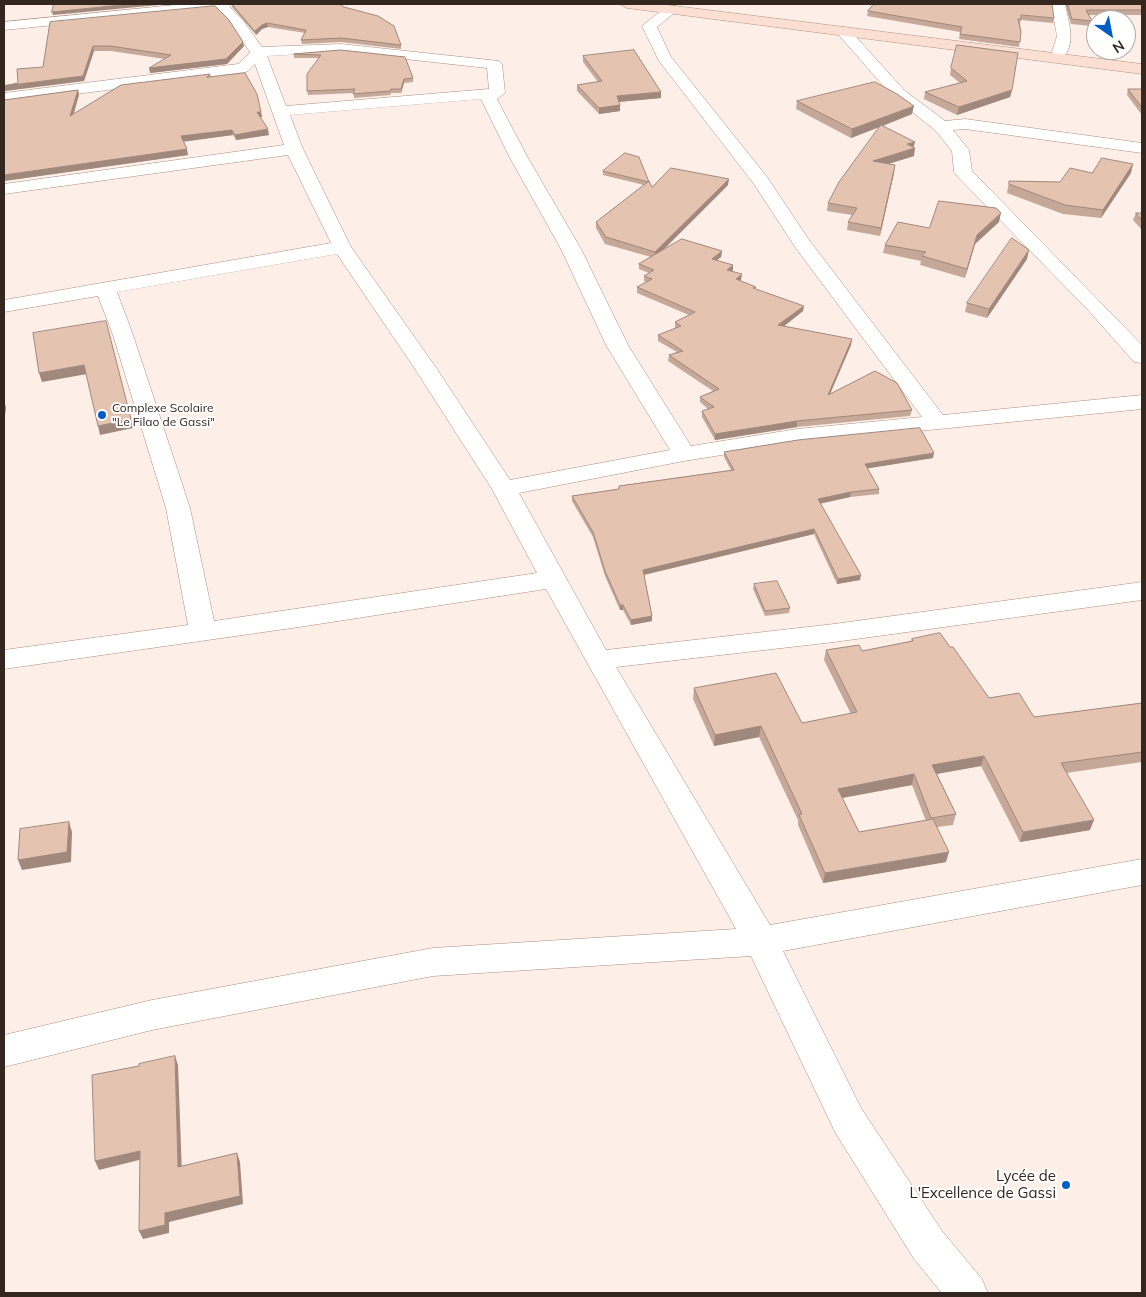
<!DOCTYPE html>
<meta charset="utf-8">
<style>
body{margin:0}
#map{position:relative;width:1146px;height:1297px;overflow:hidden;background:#fdefe8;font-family:Mulish,sans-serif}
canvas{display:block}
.frame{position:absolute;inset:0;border:5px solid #342720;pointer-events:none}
.north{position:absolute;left:1086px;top:10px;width:50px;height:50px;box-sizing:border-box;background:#fff;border:1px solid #aea9a6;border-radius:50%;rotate:147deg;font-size:14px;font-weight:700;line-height:20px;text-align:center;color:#342720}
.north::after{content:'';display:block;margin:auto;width:18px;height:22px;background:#045dc6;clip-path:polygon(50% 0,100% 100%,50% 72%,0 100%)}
</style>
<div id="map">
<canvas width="1146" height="1297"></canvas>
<div class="frame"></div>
<div class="north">N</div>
</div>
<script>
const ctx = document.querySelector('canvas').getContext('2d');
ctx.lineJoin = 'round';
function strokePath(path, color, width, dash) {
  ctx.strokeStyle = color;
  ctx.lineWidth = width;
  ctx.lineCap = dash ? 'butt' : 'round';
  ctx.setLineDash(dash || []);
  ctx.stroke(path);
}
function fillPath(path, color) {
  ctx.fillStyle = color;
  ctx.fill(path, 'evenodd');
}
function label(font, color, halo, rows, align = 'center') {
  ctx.font = font + ' Mulish,sans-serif';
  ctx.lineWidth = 4;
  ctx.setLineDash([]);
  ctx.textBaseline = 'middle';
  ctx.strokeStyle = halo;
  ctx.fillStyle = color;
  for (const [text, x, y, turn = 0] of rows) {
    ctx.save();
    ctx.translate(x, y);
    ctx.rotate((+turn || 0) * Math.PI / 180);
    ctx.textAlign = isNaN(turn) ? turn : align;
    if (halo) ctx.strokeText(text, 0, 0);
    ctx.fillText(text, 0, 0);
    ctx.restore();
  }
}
const minor = new Path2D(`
 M185,4H232L230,7L241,18L262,47L341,44L499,61L502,64L505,93L497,99L528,158L581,249L628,345L691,446L797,429L922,417L795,247L754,184L659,61L642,26L667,6H677L679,9L657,27L671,57L767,177L809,240L943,415L1142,395V409L797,443L684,461L519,493L606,650L834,624L1142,582V600L834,642L616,667L770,925L1142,859V885L783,951L861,1108L942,1231L982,1279L988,1293H942L914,1259L835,1132L751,956L433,976L152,1030L4,1067V1035L152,1000L433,948L736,929L546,589L299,627L4,669V650L188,625L166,508L113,335L98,296L4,312V300L331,243L288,155L4,194V184L284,145L255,64L248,71L243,73L4,103V93L238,64L250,52L231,24L216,9L4,30V22ZM341,52L487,68L489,89L286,106L267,56ZM481,99L510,158L561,249L606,345L670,450L510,480L437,369L351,247L303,149L290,115ZM337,254L415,369L492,489L537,573L214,621L190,508L133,335L117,292Z
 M1051,4H1065C1068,21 1076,40 1065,55H1055L1052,52L1057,36Z
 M843,27L848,28L904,90L945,121L965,119L1142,143V153L965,129L953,130L969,150L972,171L1142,345V363L1134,362L1089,311L957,176L954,172L952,151L935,130L892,96L838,34L836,31L838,28Z`);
const major = new Path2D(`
 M620,4H659L1142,64V74L627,8Z`);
const wall = new Path2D(`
 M232,4L401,45V49L341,42L302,44L301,40L305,33L268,27L262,29L256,35L232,7Z
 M874,4L1054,18L1053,23L1021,20L1020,24L1021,32L1019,47L959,39L960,32L867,16L868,11Z
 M1065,4H1142V16V15H1089L1092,21L1091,26L1071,24Z
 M50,22L244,46L227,64L150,73L165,59L111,51H94L84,81L4,91V85L18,83L43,67Z
 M341,50L413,78V82L404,83L401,93H391L390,95L354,98V93L308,95L307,91L318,58H294V54Z
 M583,56L661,98L619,102L620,111L599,114L577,91V85L598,82L583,62Z
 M951,68L1012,90L1010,97L957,115L924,99L925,92L960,83L950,75Z
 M210,74L211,77L261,112L262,117H260L269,135L236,140L233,135L183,141L188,155L4,181V100L78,90L79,95L74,114Z
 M1128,89H1142V115L1127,95Z
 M797,101L912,114L883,126L914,148V156L888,164L894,173L880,236L847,230L848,222L852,215L827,211L828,203L880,127L851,138L796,109Z
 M603,171L649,182L652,187L728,185L664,249L722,251L721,257L717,260L733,270L732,271L741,280L740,281L755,289L803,311L784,326L851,345L830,394L912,410L910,416L797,427L715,440L702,417V411L708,409L700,402V397L713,391L668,361L669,355L677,352L658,341V335L675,328V322L689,315L637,293V287L646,282L644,281V276L649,273L639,269V264L651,257L605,244L596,228V222L644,185L603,175Z
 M1092,173H1131L1101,218L1063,214L1007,193L1009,181L1060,182Z
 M1136,213H1142V230L1133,220Z
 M999,222L975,244L965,278L920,265L921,261L883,253L885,245L929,228Z
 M1027,259L987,318L965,312L967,303Z
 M724,452L933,458L867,468L879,489V494L850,497L820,504L860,580L837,584L814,534L644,575L652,616V621L631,625L623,610H620L605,576L593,537L572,501V496L618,489L619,486L731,470L724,457Z
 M754,584L790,608L789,613L765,616L753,589Z
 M912,639L950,647L989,698L1034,717L1142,703V762L1066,773L1090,830L1020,842L981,766L937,774L956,814L953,825L937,827L946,862L823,883L798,825V820L759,737L714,746L693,699L694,688L802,723L851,714L824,660L826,650L862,651L911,641ZM912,785L926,821L859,832L842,798Z`);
const shadedWall = new Path2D(`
 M131,4H169L53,15L52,12Z
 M267,23L268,27L262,29L256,35L255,31L262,25Z
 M243,42L244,46L227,64L150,73L149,68Z
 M93,46L94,51L84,81L4,91V86L83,76Z
 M404,79V83L401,93V89Z
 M78,90L79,95L71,121L70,116Z
 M1012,90L1010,97L957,115L959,107Z
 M661,92V98L617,102V96Z
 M620,105V111L599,114V108Z
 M914,106L912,114L851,138L852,129Z
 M257,112H261L262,117L257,118Z
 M268,129L269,135L236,140L235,135Z
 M232,130L233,135L182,142L181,136Z
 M915,142L913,149L915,148L914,156L872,169L873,161L907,144Z
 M187,149L188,155L4,181V175Z
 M1133,164L1131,173L1101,218L1103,210Z
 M895,165L894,173L880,236L881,228Z
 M729,179L728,185L655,258V252Z
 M1001,213L999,222L975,244L965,278L967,269L977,235Z
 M1029,250L1027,259L987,318L989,309Z
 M722,251L721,257L712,264V259Z
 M733,265V270L727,275V270Z
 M742,274L741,280L736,285V279Z
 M804,306L803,311L778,331V325Z
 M852,339L851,345L827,401L828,395Z
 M84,365L87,374L42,382L39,373Z
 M4,400L6,408L4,423Z
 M131,419L133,428L100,435L98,426Z
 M797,421V427L715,440V434Z
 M934,453L933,458L864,469L865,464Z
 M851,492L850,497L817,504L818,499Z
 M814,529V534L643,575V570Z
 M861,575L860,580L837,584L838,579Z
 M620,605H623V610H620Z
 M652,616V621L631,625V620Z
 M761,726L759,737L714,746L715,735Z
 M984,756L981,766L930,775L932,765Z
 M914,774L912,785L836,799L838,789Z
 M1094,820L1090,830L1020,842L1023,832Z
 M69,822L72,832L71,862L22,870L18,860Z
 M949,852L946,862L823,883L825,873Z
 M175,1056L178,1065L182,1175L178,1167Z
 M140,1151L143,1159L99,1170L95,1161Z
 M237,1153L240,1162L243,1204L169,1222V1233L143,1239L139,1231L165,1213Z`);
const building = new Path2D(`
 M54,4H131L52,12Z
 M232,4H339L344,7L378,16L394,26L401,45L341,38L301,40L306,30L267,23L262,25L255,31Z
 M874,4H1052L1054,18L1021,15V19H1018L1021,32L1020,42L960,34L962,27L868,11Z
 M1068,4H1142V10H1086L1092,21L1072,19Z
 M215,6L229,20L243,42L226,59L149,68L171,55L110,46H93L83,76L4,86L18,83L17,69L43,67L50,22Z
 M957,45L1018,53L1012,90L959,107L925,92L967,81L951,68Z
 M341,50L405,57L413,78L404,79L401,89H391L390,91L353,94L355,89L307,91V74L321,55L294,54Z
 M634,50L661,92L617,96L620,105L599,108L577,85L602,81L583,56Z
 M245,73L257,94L261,112H257L268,129L235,135L232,130L181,136L187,149L4,175V100L78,90L70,116L121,85L210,74L207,77Z
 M875,82L897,94L914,106L852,129L797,101Z
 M1128,89H1142V107Z
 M881,125L915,142L907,144L915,148L873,161L895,165L881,228L848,222L857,208L828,203L839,182Z
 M625,153L639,157L649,182L603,171Z
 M1102,158L1133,164L1103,210L1065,205L1009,184V181L1060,182L1070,168L1092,173Z
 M671,168L729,179L655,252L606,237L596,222L649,181L652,187Z
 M939,201L996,208L1001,213L977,235L967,269L922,256L926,252L885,245L898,222L929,228Z
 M1136,213H1142V220Z
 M1012,238L1029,250L989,309L967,303Z
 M682,239L722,251L712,259L733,265L727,270L742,274L736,279L756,287L753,288L804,306L778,325L852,339L828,395L875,371L897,383L912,410L797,421L715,434L702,411L714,407L700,397L719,389L669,355L683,351L658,335L681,326L675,322L695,312L637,287L652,279L644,276L654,270L639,264Z
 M106,321L131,419L98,426L84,365L39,373L33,333Z
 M920,428L934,453L865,464L879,489L851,492L818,499L861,575L838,579L814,529L643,570L652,616L631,620L623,605H620L605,571L593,532L572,496L619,489V486L734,470L724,452L798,440Z
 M777,581L790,608L765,611L754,584Z
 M940,633L950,647H953L989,698L1019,693L1034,717L1142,703V752L1061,763L1094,820L1023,832L984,756L932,765L956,814L931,818L914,774L838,789L859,832L933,819L949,852L825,873L799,815L802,814L761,726L715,735L694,688L776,673L802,723L857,712L826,650L859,645L862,651L913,641L912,639Z
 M69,822L67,852L18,860L20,829Z
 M175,1056L178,1167L237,1153L240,1196L165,1213V1225L139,1231L140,1151L95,1161L92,1075L139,1066V1064Z`);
const markers = [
 [102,415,5,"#045dc6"],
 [1066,1185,5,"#045dc6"]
];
const poiNames = [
 ["Complexe Scolaire",112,408],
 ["\"Le Filao de Gassi\"",112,422]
];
const nearPoinames = [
 ["Lycée de",1056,1176],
 ["L'Excellence de Gassi",1056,1193]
];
strokePath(minor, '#ad8d7c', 1);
strokePath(major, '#b39180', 1);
fillPath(minor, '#fff');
fillPath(major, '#fbdfd2');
fillPath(wall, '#c5a898');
fillPath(shadedWall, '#a0887c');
fillPath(building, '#e5c3b1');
strokePath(building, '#a0887c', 1);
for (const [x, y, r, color] of markers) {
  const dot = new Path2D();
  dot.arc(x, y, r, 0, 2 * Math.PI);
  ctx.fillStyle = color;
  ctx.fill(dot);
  strokePath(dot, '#fff', 2);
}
label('12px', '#342720', '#fff', poiNames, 'left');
label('15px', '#342720', '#fff', nearPoinames, 'right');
</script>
